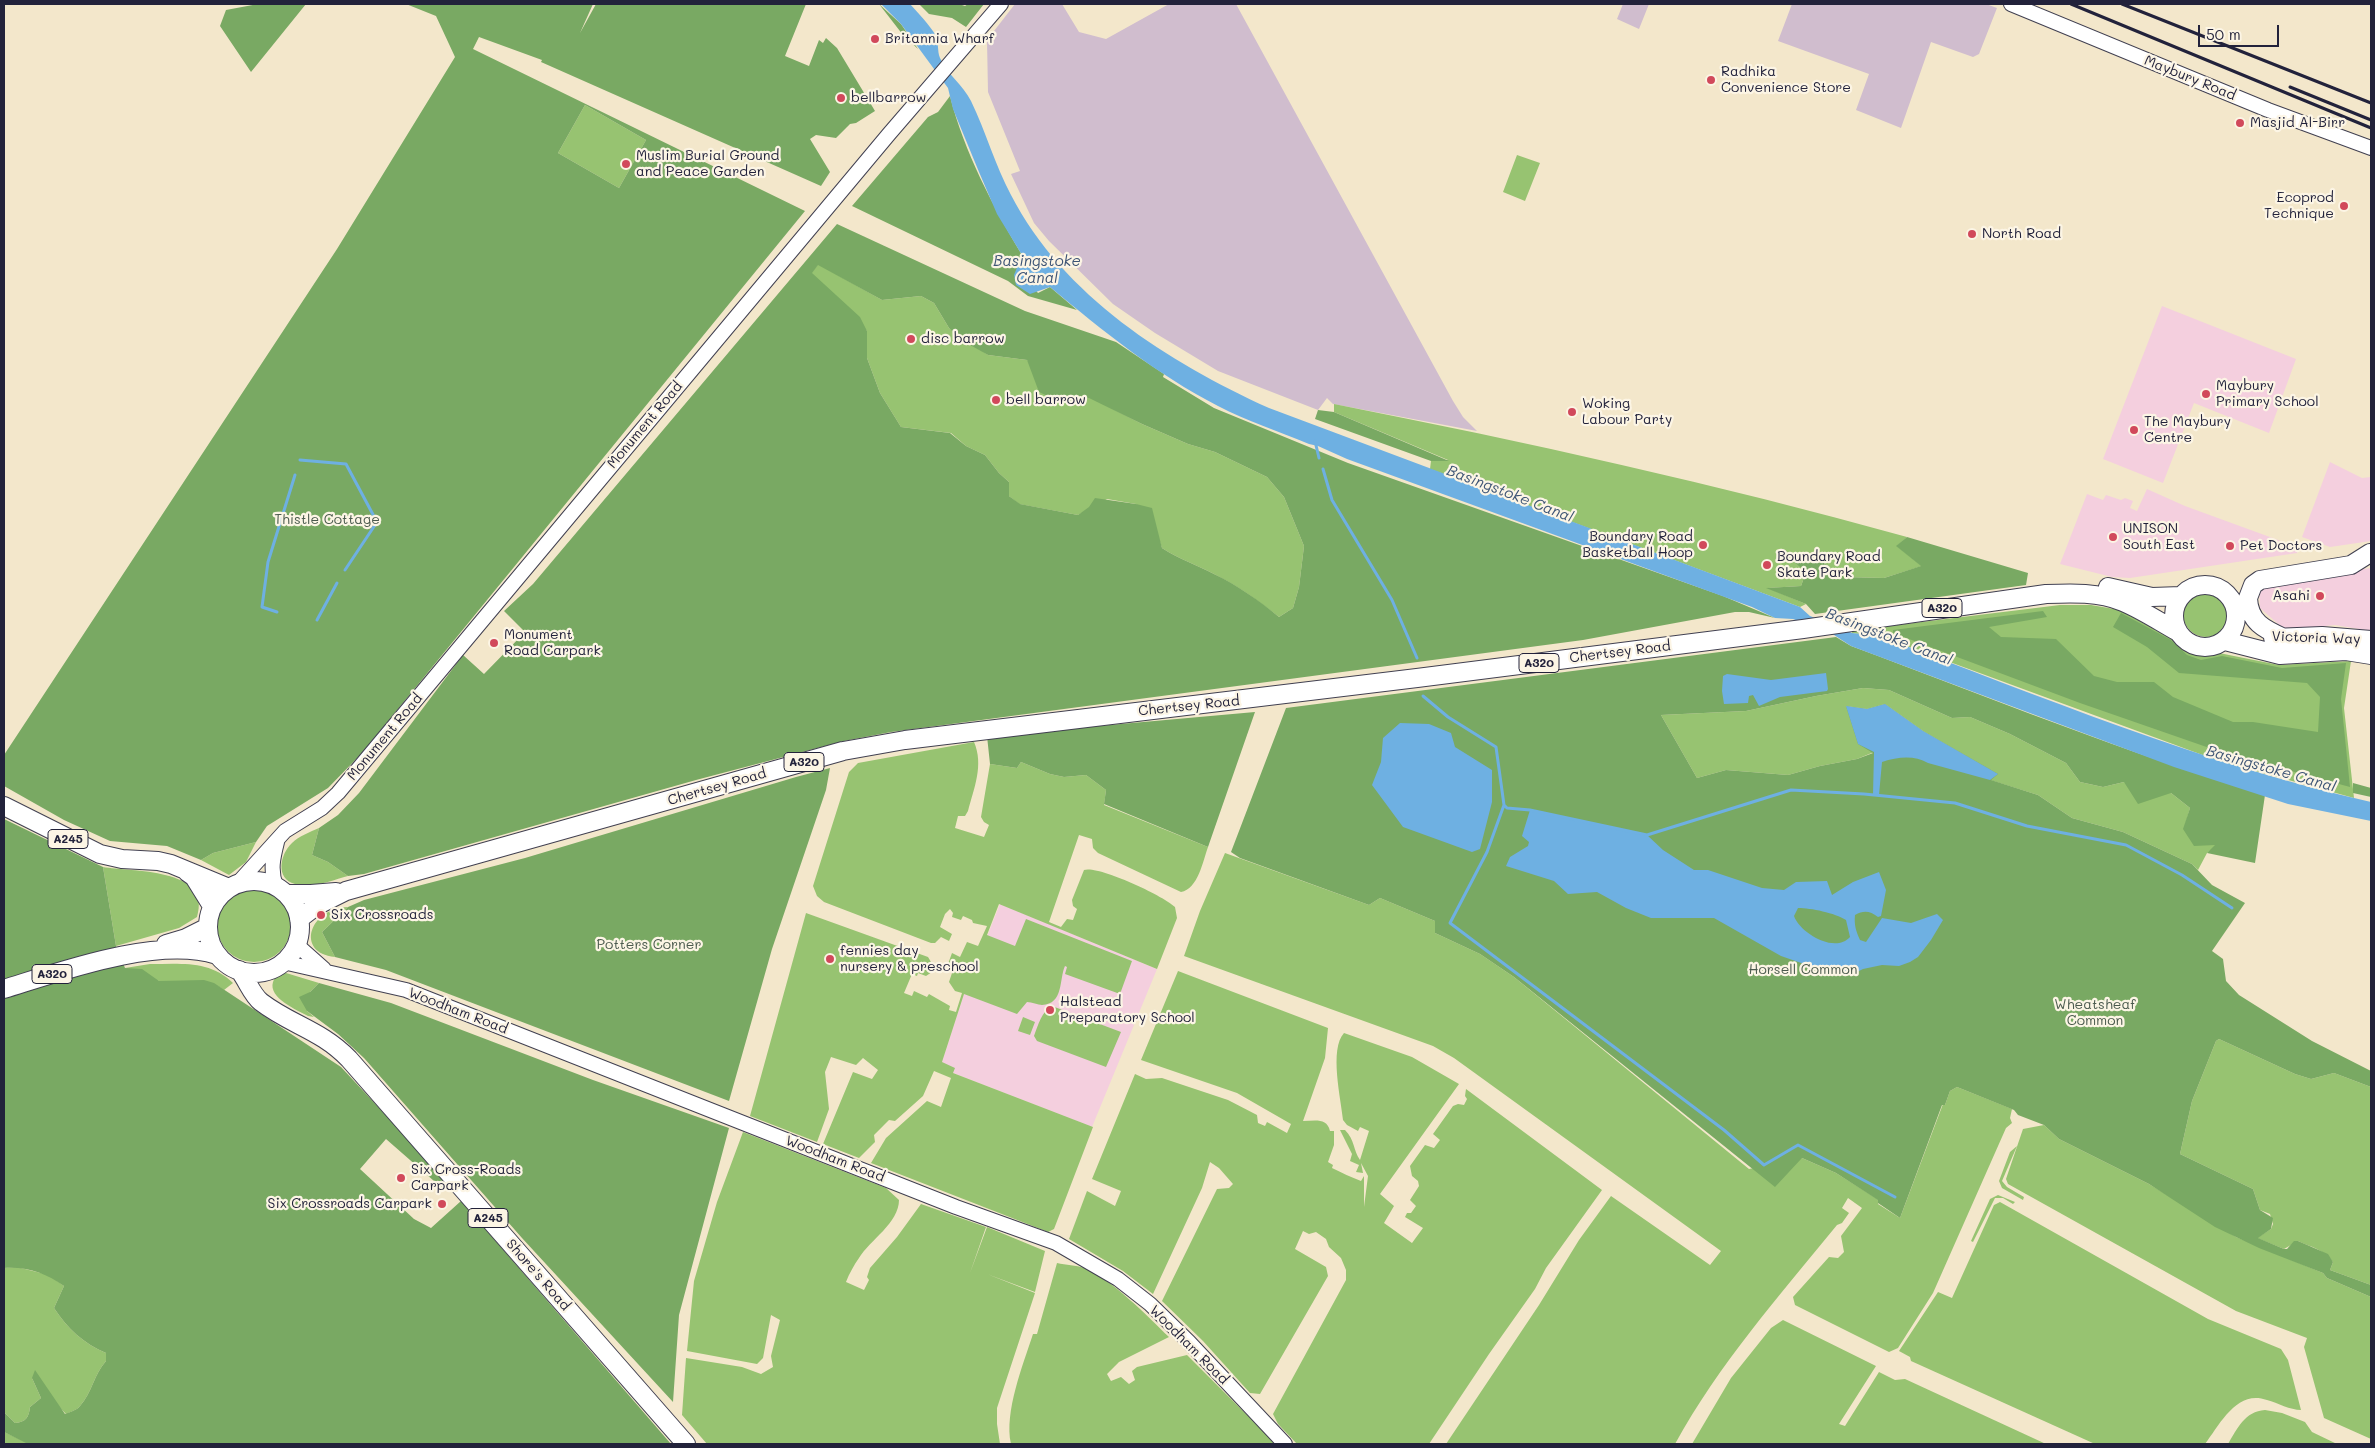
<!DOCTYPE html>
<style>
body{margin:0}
#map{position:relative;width:2375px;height:1448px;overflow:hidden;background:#f3e7cb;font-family:Mali,sans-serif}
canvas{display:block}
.frame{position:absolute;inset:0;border:5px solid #22223b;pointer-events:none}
.scale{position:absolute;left:2198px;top:25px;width:81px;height:22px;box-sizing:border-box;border:2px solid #22223b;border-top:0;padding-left:6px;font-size:15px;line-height:18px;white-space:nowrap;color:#22223b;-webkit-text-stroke:4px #fcf5e5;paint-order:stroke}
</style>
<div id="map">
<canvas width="2375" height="1448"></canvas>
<div class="frame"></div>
<div class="scale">50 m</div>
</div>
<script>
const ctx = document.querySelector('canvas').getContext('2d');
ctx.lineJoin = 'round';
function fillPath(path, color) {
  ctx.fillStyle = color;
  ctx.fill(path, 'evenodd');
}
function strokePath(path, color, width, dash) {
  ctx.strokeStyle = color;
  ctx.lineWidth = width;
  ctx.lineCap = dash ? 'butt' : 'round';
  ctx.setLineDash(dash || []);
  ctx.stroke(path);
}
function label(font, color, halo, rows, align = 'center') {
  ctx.font = font + ' Mali,sans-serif';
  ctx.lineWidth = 4.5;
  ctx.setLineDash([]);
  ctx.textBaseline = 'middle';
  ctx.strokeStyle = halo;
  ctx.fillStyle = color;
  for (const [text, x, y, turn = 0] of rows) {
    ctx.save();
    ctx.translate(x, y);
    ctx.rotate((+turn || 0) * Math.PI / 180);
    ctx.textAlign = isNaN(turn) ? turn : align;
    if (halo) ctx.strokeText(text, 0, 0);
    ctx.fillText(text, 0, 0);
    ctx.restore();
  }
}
const built = new Path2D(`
 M2162,306L2296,359L2269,433L2194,403L2163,483L2103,459Z
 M2330,462L2362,478L2371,477V541L2330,547L2302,537Z
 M2147,489L2185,506L2300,548L2297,553L2130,578L2112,577L2060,564L2087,494L2103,500L2106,495L2121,500L2125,498L2133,501L2130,508L2137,511Z
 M2371,568V631L2335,625L2285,630L2260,608L2259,585L2263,582Z
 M1000,904L1157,969L1092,1127L953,1073L942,1062L964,994Z`);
const industrial = new Path2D(`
 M1015,4H1062L1079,32L1106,39L1169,4H1236L1453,401L1463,417L1477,431L1333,404L1327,398L1318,410L1218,371L1155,333L1113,304L1049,241L1034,223L1011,174L1020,171L988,92L987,40Z
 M1623,4H1649L1639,29L1617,19Z
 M1792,4H1986L1997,8L1979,54L1973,57L1931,42L1901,128L1856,110L1869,74L1778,41Z`);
const green = new Path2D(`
 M585,105L646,140L619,188L558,153Z
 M1517,155L1540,163L1525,201L1503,192Z
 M818,264L882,300L921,296L934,303L949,328L988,355L1027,360L1062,402L1089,397L1142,424L1188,444L1215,452L1267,477L1284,497L1304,546L1299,587L1293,608L1279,617C1260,602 1237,585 1214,574C1197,565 1179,559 1162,548L1154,524L1136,504L1107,499L1078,515L1019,504L1009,496V482L999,473L985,455L966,446L951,433L901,427L880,393L867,358V331L811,273Z
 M1334,404C1526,442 1718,484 1907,537L1897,546L1922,566L1884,578L1844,577L1808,552L1806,572L1801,586L1768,588L1806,604L1800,607L1430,469L1431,461L1448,460L1334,412Z
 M2183 614a23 23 0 1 1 46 0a23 23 0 1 1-46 0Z
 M2060,605H2091L2120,610L2173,640L2187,651L2198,655L2219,653L2279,665L2351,661L2344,708L2354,798L2219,761L1879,636L1852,633L1853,626L1881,627Z
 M1863,688L1889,690L1952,718L1970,717L2010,734L2066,763L2080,782L2103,787L2124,782L2171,793L2190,808L2184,829L2217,845L2207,853L2198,870L2192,864L2123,832L2072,818L2038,795L1990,780L1997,774L1923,731L1885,704L1867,709L1846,706L1874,752L1857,759L1820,766L1788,775L1726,770L1697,778L1661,715L1746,711L1816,696Z
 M974,742C984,765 974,788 968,811L965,816H958L955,828L984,837L989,825L984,822L981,817L990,764L1017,768L1021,762L1050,774L1064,777L1086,775L1106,790L1104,805L1208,847C1203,861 1198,889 1181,892L1098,853L1093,848L1092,839L1079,835L1049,922L1061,927L1067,919L1073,920L1077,909L1073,906L1072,900L1084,870C1098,865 1164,896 1175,907L1177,918L1157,969L999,904L987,935L1015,946L1026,919L1132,961L1120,994L1065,974L1067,967L1065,966C1059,979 1064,1004 1042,1005C1038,1005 1032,1002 1027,1002L1017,1014L964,994L942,1062L955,1068L953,1073L1093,1127L1054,1229L1048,1232L871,1163L886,1138L927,1101L941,1107L951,1078L934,1071L923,1096L895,1121L889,1120L874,1135L875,1142L859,1158L823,1144L853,1072L872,1079L878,1070L863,1058L856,1065L831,1057L825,1072L829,1109L817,1142L750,1116L806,913L928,957L931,962L932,972L926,976L918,973L917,976L912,974L904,993L912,996L914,991L927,997L929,994L950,1006L949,1010L956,1012L962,993L955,991L949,982L954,967L948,964L952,953L960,957L967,942L978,946L987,926L973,923L972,920L963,916L961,920L952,917L953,913L950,909L945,914L940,927L952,934L949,941L941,937L935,943H931L824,902L817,896L813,886L849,772L858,763Z
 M319,828L312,855L328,862L348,876C333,880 311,889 295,884C275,879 280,854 292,843C299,836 310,832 319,828Z
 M256,842L246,862L229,875L201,860L213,853Z
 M1225,853L1369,905L1380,898L1435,921V933L1480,954L1514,977L1749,1169L1802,1158L1836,1173L1879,1200L1878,1204L1900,1218L1943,1104L1945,1105L1950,1091L1957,1087L2012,1109L2010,1118L2012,1123L2006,1128L1933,1293L1898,1348L1889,1352L1795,1305L1793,1297L1829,1257L1838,1258L1844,1252L1841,1236L1862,1208L1848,1198L1842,1208L1849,1213L1842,1223L1837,1225C1779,1296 1719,1364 1675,1444H1446L1539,1305L1579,1240L1611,1196L1710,1265L1721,1251L1454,1058L1433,1046L1184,956L1200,911Z
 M103,867C130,872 213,867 197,917L179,928L116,946Z
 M217 925a37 37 0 1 1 74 0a37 37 0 1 1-74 0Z
 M348,907L322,932L335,957C295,953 309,908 348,907Z
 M150,964C180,964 210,960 233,983L224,990C200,973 184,986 159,981C147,979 136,972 125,968Z
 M1178,971L1328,1028L1325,1058L1303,1121C1314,1121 1327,1117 1330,1131H1334V1145L1328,1162L1333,1165L1332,1168C1342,1173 1351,1177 1361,1181L1364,1176V1207L1368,1176L1361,1163L1363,1173L1356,1172L1359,1165L1350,1161L1352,1154L1340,1130H1345C1355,1140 1353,1150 1360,1160L1369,1131L1360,1127L1358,1131L1347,1125L1343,1120C1341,1099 1329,1049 1344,1033L1412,1057L1459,1084L1380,1194L1394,1206L1384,1223L1412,1243L1423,1228L1405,1217L1407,1213H1411L1416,1206L1410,1200L1419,1186L1418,1181L1412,1176L1410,1166L1425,1145L1434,1148L1440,1140L1433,1134L1453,1106L1458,1104L1464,1105L1467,1099L1465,1096L1466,1089L1602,1190L1546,1268L1535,1289L1489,1354L1429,1444H1297L1278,1424L1273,1414L1346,1280V1270L1341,1258L1329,1247L1326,1239L1316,1232L1309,1234L1303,1231L1295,1249L1326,1267L1328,1276L1260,1394L1250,1393L1203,1341L1162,1301L1217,1189L1229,1188L1233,1184L1219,1168L1210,1162L1202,1188L1153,1294L1123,1271L1069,1239L1087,1191L1115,1206L1121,1191L1092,1179L1135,1074L1146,1079L1162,1078L1228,1100L1257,1115L1258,1123L1265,1126L1267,1122L1287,1133L1291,1124L1237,1093L1141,1060Z
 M286,973L319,983L310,992L307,1011L314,1017L308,1016C297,1010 268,998 273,982C275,976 280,974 286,973Z
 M1052,1006L1121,1032L1106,1067L1037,1041L1034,1036C1038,1025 1042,1011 1052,1006Z
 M1023,1017L1035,1022L1030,1035L1018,1031Z
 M2219,1039L2295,1074L2311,1079L2334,1073L2371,1087V1285L2330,1270L2333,1262C2325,1250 2311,1247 2298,1241L2284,1249L2257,1238L2271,1229L2273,1224L2270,1214L2260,1210L2253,1189L2180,1154L2192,1101L2216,1041Z
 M2044,1125L2059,1139L2149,1184L2236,1237L2323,1273L2327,1278L2371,1297V1439L2324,1418L2304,1347L2307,1338L2236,1311L2008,1184L2006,1179L2023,1129Z
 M743,1132L886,1188L899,1200C899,1223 870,1240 859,1258C854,1265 849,1274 846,1282L864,1290L869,1280L867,1277L870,1268L897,1237L921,1204L986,1227L970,1273L987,1227L1045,1251L1035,1292L987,1274L1035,1293L997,1408V1424L1000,1444H707L682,1415L686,1358L742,1367L761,1374L773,1367L771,1356L780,1320L771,1315L763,1358L757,1364L687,1351L694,1281L717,1202Z
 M2017,1146L2002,1181L2007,1187L2024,1197L2023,1200L2002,1188L1999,1181L2010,1152Z
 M1998,1195L2015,1202L2013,1204L2003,1198H1995L1973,1242L1971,1241L1990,1199Z
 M2000,1202L2208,1319L2281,1349L2288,1360L2301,1410C2290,1410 2278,1403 2267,1400C2237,1389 2220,1424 2205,1444H2095L1911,1361L1910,1357L1899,1351L1938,1292L1952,1298L1994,1205Z
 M1057,1263C1066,1265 1076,1265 1084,1268C1113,1280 1147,1316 1169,1337L1119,1362L1107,1374L1111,1381L1121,1377L1129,1384L1135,1380L1132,1371L1137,1367L1187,1355L1276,1444H1011C1004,1412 1023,1365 1033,1334H1037Z
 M17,1267L49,1275L64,1286L54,1308C67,1328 84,1344 106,1353V1361C94,1374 92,1393 80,1406C77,1410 70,1412 66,1414L32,1378L41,1398L30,1407C29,1417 26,1422 15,1423L4,1412V1268Z
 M1783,1320L1876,1366L1839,1424L1845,1426L1879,1372L1895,1380L1905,1379L2046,1444H1692L1731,1378L1771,1328Z
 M2265,1410L2282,1413L2305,1422L2312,1432L2337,1444H2228C2237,1429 2245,1411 2265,1410Z
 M4,1432L28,1443V1444H4Z`);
const forest = new Path2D(`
 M258,4H306L251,72L220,26L226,10Z
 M406,4H593L580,33L596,4H806L785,56L809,66L819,40L823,43L826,38L837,48L875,111L856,123L850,124L836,138L816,135L810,139L830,172L821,186L541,62L542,60L479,37L473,49L805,211L362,753L328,788L267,826L256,842L213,853L201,860L167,846L110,841L64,820L4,786V755L337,249L455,57L436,16ZM585,105L646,140L619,188L558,153Z
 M879,4L901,24L918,49L903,35Z
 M919,4H959L965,6L968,4H984L966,27L952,18L929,14Z
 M950,96C964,152 993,206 1022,255L1016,267L1038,293L1050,287L1077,310L1028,296L1008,281L852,206L928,117L938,112Z
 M837,224L1025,311L1116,342L1164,374L1163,377L1214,408L1348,463L1723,596L1775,618L1749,612H1735L1583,640L891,732L844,741L696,780L364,874L348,876L328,862L312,855L319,828L338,815L359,793L463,655L484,674L525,632L504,611L533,584ZM818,265L882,300L921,296L934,303L949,328L963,341L988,355L1027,360L1039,392L1061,402L1089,398L1142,424L1188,444L1215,452L1267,477L1284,497L1304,546L1299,587L1293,608L1279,617C1260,601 1237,585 1214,574C1197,565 1179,559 1162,548L1152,508L1136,504L1095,498L1089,507L1078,515L1020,504L1009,496V482L999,473L985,455L966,446L950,433L901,427L880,393L867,358V331L860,317L812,273Z
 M1318,410L1334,412L1449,461H1431L1315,419Z
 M1907,537L2028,573L2026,585L1815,614L1806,604L1766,588L1801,586L1806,572L1792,560L1808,552L1844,577L1884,578L1921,566L1896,546Z
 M2043,611L2047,617L1989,627L2001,637L2056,639L2094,676L2117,682H2154L2173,697L2233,722H2253L2318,732L2320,697L2307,683L2179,673L2147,647L2113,627L2121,613L2171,640L2187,655L2201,660L2222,656L2282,668L2346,663L2341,699L2350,787L2221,752L2080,703L1893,633V630Z
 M1836,637L1851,646C1988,697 2124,752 2265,795L2255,863L2207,853L2215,845L2194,846L2183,829L2190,808L2171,793L2138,804L2124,782L2103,787L2080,782L2066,763L2010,734L1970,717L1952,718L1889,690L1863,688L1816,696L1746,711L1661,715L1697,778L1726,770L1788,775L1820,766L1857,759L1873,753L1858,744L1846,706L1867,709L1885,704L1923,731L1998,774L1991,780L2038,795L2072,818L2123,832L2192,864L2212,885L2245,903L2212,951L2223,959L2226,981L2239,995L2312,1041L2371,1071V1087L2334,1073L2311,1079L2295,1074L2219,1039L2216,1041L2192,1101L2180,1154L2253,1189L2260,1210L2273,1218L2271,1229L2258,1238L2284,1249H2287L2294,1241H2298L2328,1254L2333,1262L2330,1270L2371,1285V1297L2327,1278L2323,1273L2259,1248L2215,1227L2149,1184L2059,1139L2044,1125L2018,1115L2014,1110L1957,1087L1950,1091L1945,1105H1942L1900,1218L1878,1203V1200L1836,1173L1802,1158L1775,1187L1514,977L1480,954L1435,933V921L1380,898L1369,905L1240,858L1231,852L1286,708Z
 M1255,712L1208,847L1104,804L1106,790L1086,775L1064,777L1050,774L1021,762L1017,768L990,764L987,736Z
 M830,768L826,790L772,949L729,1101L386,970L335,957L322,932L348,907L364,900L525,858L796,777Z
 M2353,783L2371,788V797L2353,793Z
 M4,819L103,867L116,946L125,968L142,969L159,981L204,980L214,983L341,1067L448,1182L442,1188L386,1139L360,1169L414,1219L431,1228L461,1201L671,1444H28L4,1432V1412L15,1423C26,1422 29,1417 30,1407L41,1398L32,1378L35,1370L65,1414C70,1412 77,1410 80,1406C92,1393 94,1374 106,1361V1353C84,1344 67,1328 54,1308L64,1286C46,1273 26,1266 4,1268Z
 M319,983L391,1003L593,1080L729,1128L679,1315L673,1402L522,1238L364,1058L338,1034L307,1011L299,997L310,992Z`);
const water = new Path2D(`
 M881,4H910C918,13 930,25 936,36C939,42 937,51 940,58C947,74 963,85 971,101C986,132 995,165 1011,195C1063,296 1168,362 1269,408L1800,607L1810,616L1852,633L1879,636C2041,696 2202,764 2371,802V821L2288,804L2174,767L1851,646L1831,633L1793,619L1775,618L1752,607L1347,459L1318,446L1309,444C1278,431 1247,421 1218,406C1156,374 1103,331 1050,287L1030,294L1016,285L1014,275L1022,255L997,214L979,172L953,109L948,88L901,24Z
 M1826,673L1828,689L1827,691L1780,697L1759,706L1753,695L1749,696L1748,703L1724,704L1722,691L1723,676L1727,674L1771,680Z
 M1885,704L1923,731L1998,774L1990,780L1928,763C1914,755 1898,757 1882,762L1879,795H1873L1874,752L1858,744L1846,706L1867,709Z
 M1400,723L1429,724L1451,733L1455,747L1492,770V802L1480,849L1472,852L1403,827L1372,785L1381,762L1383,738Z
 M1530,810L1647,835L1663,850L1694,870H1708L1762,888L1784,890L1796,882L1827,881L1832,895L1853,882L1879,872L1886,890L1881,916L1878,917C1870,911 1864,910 1855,915C1854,925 1856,931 1860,940L1866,942L1882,918L1911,923L1937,914L1943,920L1931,940L1918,957L1910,962L1899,966L1882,965L1863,969L1855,973L1836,975L1781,956L1714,918H1651L1626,908L1597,892L1568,894L1554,881L1506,866L1510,857L1528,846L1529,842L1522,836ZM1798,908C1811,908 1835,913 1846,920L1850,937C1835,954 1800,933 1794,916Z`);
const stream = new Path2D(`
 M1315,441L1319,458
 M300,460L346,464L377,522L345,570
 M1323,469L1332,500L1392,600L1417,658
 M277,612L262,607L268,562L295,475
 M317,620L337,583
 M1423,696L1448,717L1496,747L1504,805L1487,852L1450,923L1724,1130L1764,1165L1798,1145L1895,1197
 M1504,805L1507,808L1530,810L1647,835L1791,790L1864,794L1955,803L2027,826L2126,845L2182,875L2232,908`);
const tertiary = new Path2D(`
 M2011,4L2268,110L2371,148
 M237,884L285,831L322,808L338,793L889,134L1001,4
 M276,886C270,870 273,858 277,842
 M297,945L324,969
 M283,962L406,990L956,1207L1056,1243L1118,1279L1150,1304L1189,1342L1285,1444`);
const primary = new Path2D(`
 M2174 616a31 31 0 1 1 62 0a31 31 0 1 1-62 0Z
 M2108,587L2152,597L2181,596
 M2273,638L2322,636L2371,640
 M2284,638C2264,629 2249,622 2248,598L2253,585L2260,580L2351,565L2370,553
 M2225,641L2280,655L2346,651L2371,655
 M4,806L100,854L122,859L158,861L171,864L229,888
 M187,872L194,877L212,906
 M208 927a46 46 0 1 1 92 0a46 46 0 1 1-92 0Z
 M286,894H311L336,892
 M299,919L316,906L346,891L843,751L905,740L1417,678L1803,629L2046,594C2072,593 2099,592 2123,602C2142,610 2160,622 2178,632
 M166,944L186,938L208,927
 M239,970C247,980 252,995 261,1002C291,1025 321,1030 349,1059L686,1444
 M4,989C62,971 158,936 217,955`);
const rail = new Path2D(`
 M2071,4L2371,128
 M2122,4L2371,103
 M2290,87L2371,120`);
const markers = [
 [875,39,5,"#d1495b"],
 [1711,80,5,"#d1495b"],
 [841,98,5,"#d1495b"],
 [2240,123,5,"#d1495b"],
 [626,164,5,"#d1495b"],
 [2344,206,5,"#d1495b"],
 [1972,234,5,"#d1495b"],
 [911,339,5,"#d1495b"],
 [2206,394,5,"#d1495b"],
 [996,400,5,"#d1495b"],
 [1572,412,5,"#d1495b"],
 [2134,430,5,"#d1495b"],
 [2113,537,5,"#d1495b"],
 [1703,545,5,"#d1495b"],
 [2230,546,5,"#d1495b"],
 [1767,565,5,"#d1495b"],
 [2320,596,5,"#d1495b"],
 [494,643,5,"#d1495b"],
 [321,915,5,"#d1495b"],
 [830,959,5,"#d1495b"],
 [1050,1010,5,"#d1495b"],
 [401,1178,5,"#d1495b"],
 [442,1204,5,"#d1495b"]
];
const shields = [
 [1942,608,40],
 [1539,663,40],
 [804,762,40],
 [68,839,40],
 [52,974,40],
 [488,1218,40]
];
const shieldNames = [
 ["A320",1942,608],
 ["A320",1539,663],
 ["A320",804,762],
 ["A245",68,839],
 ["A320",52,974],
 ["A245",488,1218]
];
const poiNames = [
 ["Britannia Wharf",885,39],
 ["Radhika",1721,72],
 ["Convenience Store",1721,88],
 ["bellbarrow",851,98],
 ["Masjid Al-Birr",2250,123],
 ["Muslim Burial Ground",636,156],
 ["and Peace Garden",636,172],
 ["Ecoprod",2334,198,"right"],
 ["Technique",2334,214,"right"],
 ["North Road",1982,234],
 ["disc barrow",921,339],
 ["Maybury",2216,386],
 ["Primary School",2216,402],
 ["bell barrow",1006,400],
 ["Woking",1582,404],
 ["Labour Party",1582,420],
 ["The Maybury",2144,422],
 ["Centre",2144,438],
 ["UNISON",2123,529],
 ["South East",2123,545],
 ["Boundary Road",1693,537,"right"],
 ["Basketball Hoop",1693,553,"right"],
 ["Pet Doctors",2240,546],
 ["Boundary Road",1777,557],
 ["Skate Park",1777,573],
 ["Asahi",2310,596,"right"],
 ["Monument",504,635],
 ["Road Carpark",504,651],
 ["Six Crossroads",331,915],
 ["fennies day",840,951],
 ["nursery & preschool",840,967],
 ["Halstead",1060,1002],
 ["Preparatory School",1060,1018],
 ["Six Cross-Roads",411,1170],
 ["Carpark",411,1186],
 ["Six Crossroads Carpark",432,1204,"right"]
];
const streetNames = [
 ["Maybury Road",2190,78,22],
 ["Monument Road",645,425,-50],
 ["Victoria Way",2316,638,2],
 ["Chertsey Road",1620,652,-7],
 ["Chertsey Road",1189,706,-6],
 ["Monument Road",385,737,-50],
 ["Chertsey Road",717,787,-16],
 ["Woodham Road",458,1011,21],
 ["Woodham Road",835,1159,21],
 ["Shore's Road",538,1275,49],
 ["Woodham Road",1189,1345,45]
];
const parkNames = [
 ["Thistle Cottage",327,520],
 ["Potters Corner",649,945],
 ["Horsell Common",1803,970],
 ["Wheatsheaf",2095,1005],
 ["Common",2095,1021]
];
const waterNames = [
 ["Basingstoke",1037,261],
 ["Canal",1037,278],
 ["Basingstoke Canal",1510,494,21],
 ["Basingstoke Canal",1889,637,21],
 ["Basingstoke Canal",2271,769,16]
];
fillPath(built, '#f4cfde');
fillPath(industrial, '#d0bdce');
fillPath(green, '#97c371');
fillPath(forest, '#79a963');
fillPath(water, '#6eb0e2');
strokePath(stream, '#6eb0e2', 3);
strokePath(tertiary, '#414051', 16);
strokePath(primary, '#414051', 20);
strokePath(tertiary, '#fff', 14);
strokePath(primary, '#fff', 18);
strokePath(rail, '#22223b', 3);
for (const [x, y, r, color] of markers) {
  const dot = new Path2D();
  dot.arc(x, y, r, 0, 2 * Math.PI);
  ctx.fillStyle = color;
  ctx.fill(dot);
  strokePath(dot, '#fcf5e5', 2);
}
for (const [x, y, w] of shields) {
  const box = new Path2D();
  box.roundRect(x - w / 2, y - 9.5, w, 19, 4);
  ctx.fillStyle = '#fcf5e5';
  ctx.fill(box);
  strokePath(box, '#22223b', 1);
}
label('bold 12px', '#22223b', null, shieldNames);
label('14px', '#22223b', '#fcf5e5', poiNames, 'left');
label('14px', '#22223b', '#fcf5e5', streetNames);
label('14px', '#4b5a4e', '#fcf5e5', parkNames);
label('italic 15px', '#3d5475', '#fcf5e5', waterNames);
</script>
